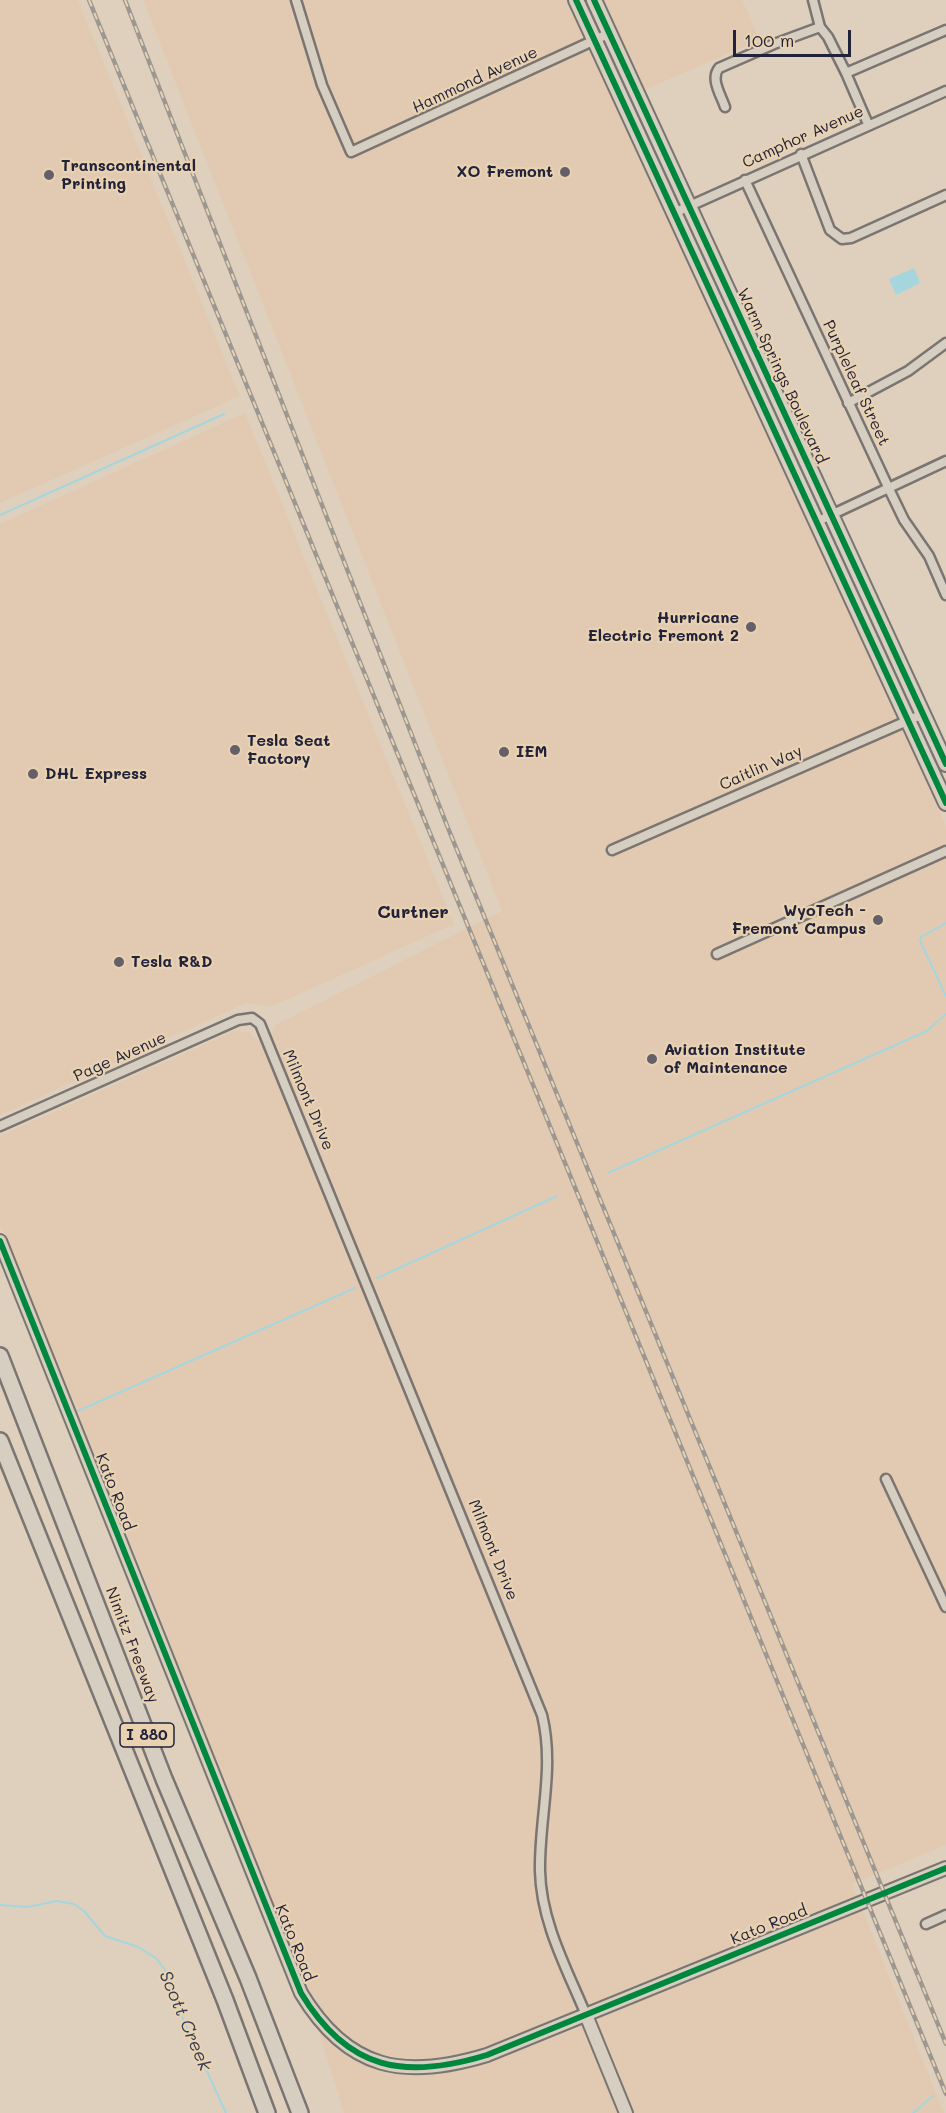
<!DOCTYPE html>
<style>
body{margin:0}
#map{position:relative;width:946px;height:2113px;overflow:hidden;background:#ded0bd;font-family:Mali,sans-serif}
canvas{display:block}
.scale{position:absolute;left:733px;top:30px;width:118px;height:27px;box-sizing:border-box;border:3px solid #22223b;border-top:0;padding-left:8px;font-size:18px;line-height:21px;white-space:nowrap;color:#22223b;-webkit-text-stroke:4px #e8d2b1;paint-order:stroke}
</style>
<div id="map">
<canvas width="946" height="2113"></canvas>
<div class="scale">100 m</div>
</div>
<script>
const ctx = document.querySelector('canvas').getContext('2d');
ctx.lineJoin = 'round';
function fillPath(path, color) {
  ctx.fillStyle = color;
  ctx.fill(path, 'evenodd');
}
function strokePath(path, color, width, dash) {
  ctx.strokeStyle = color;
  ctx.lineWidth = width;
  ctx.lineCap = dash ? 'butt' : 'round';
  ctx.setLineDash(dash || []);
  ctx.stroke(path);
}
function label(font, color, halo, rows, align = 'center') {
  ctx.font = font + ' Mali,sans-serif';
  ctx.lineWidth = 4.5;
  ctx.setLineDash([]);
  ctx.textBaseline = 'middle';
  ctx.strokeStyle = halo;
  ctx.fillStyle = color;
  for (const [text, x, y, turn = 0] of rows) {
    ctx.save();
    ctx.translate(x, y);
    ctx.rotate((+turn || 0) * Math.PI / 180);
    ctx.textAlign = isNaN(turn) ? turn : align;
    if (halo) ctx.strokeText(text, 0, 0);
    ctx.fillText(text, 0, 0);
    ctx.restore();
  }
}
const built = new Path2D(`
 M0,0H78L240,396L0,503Z
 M143,0H569L790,475L946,826V1845L852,1884L944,2113H344L305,1987L141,1569L0,1225V1136L234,1031L249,1032L257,1040L271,1034L275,1025L502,911Z
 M603,0H742L760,40L644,90Z
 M245,413L454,924L271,1007L246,1003L0,1115V524Z`);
const water = new Path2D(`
 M914,268L920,283L896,295L889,279Z`);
const stream = new Path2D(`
 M0,515L224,414
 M946,923L921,937L920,941L946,996
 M608,1173L927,1031L946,1014
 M377,1278L557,1196
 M78,1411L355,1288
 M0,1905L28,1907L56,1901L74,1904L84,1911L105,1936L138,1947L156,1958L166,1971L174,1999L226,2113
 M913,2113L933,2096`);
const street = new Path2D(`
 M296,0L322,85L351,152L610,33
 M813,0L820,27L828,37L846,73L868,124
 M846,73L946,30
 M725,107C721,95 710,79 719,68L774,44L820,27
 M801,154L830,230L842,239L851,238L946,195
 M745,180L889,489L904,520L929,556L946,595
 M674,213L946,91
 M848,403L908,371L946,343
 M816,522L946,461
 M612,850L923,714
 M717,954L946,851
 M0,1126L238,1020L252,1018L260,1024L542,1715C555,1768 539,1818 540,1871C541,1922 567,1969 586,2015
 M886,1479L946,1607
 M926,1924L946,1915`);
const secondary = new Path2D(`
 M0,1241L301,1993C348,2071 405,2080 487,2055L946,1868
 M586,2015L626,2113`);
const primary = new Path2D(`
 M576,0L946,803
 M594,0L946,764`);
const highway = new Path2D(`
 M0,1356L164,1779L248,1978L300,2113
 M0,1441L225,2000L267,2113`);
const rail = new Path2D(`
 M89,0L946,2094
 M125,0L448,828L946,2044`);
const cycleway = new Path2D(`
 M576,0L946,803
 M594,0L946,764
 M0,1241L301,1993C348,2071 405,2080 487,2055L946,1868`);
const markers = [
 [565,172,6,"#645f68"],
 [49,175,6,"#645f68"],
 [751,627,6,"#645f68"],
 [235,750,6,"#645f68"],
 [504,752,6,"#645f68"],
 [33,774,6,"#645f68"],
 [878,920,6,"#645f68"],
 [119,962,6,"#645f68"],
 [652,1059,6,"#645f68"]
];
const shields = [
 [147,1735,54]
];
const shieldNames = [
 ["I 880",147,1735]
];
const streetNames = [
 ["Hammond Avenue",475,80,-25],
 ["Camphor Avenue",803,137,-24],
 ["Warm Springs Boulevard",782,376,65],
 ["Purpleleaf Street",856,383,65],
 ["Caitlin Way",761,768,-24],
 ["Page Avenue",120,1057,-24],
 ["Milmont Drive",308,1100,67],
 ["Kato Road",115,1492,69],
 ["Milmont Drive",493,1550,68],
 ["Nimitz Freeway",132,1645,69],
 ["Kato Road",769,1925,-22],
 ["Kato Road",295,1943,68]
];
const poiNames = [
 ["Transcontinental",61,166],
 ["Printing",61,184],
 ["XO Fremont",553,172,"right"],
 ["Hurricane",739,618,"right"],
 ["Electric Fremont 2",739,636,"right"],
 ["Tesla Seat",247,741],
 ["Factory",247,759],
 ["IEM",516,752],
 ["DHL Express",45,774],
 ["WyoTech -",866,911,"right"],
 ["Fremont Campus",866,929,"right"],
 ["Tesla R&D",131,962],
 ["Aviation Institute",664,1050],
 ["of Maintenance",664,1068]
];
const neighbourhoodNames = [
 ["Curtner",413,912]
];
const waterNames = [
 ["Scott Creek",185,2021,67]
];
fillPath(built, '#e1cab1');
fillPath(water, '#a5d6de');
strokePath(stream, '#a5d6de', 2);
strokePath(street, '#7b7571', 13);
strokePath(secondary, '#7b7571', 16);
strokePath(primary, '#7b7571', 18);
strokePath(highway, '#7b7571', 20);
strokePath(street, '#d7cec2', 8);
strokePath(secondary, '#d7cec2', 12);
strokePath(primary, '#d7cec2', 14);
strokePath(highway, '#d7cec2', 15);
strokePath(rail, '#9d9791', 4.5);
strokePath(rail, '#e8d2b1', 2, [7]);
strokePath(cycleway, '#00873e', 6);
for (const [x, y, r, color] of markers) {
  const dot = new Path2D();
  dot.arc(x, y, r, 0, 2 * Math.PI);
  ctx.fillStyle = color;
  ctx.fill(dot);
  strokePath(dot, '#e8d2b1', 2);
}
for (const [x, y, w] of shields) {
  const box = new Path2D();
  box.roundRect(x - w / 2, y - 12, w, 24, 4.5);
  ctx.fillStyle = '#e8d2b1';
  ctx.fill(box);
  strokePath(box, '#22223b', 1.5);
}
label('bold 15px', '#22223b', null, shieldNames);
label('16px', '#22223b', '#e8d2b1', streetNames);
label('bold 16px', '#22223b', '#e8d2b1', poiNames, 'left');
label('bold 18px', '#22223b', '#e8d2b1', neighbourhoodNames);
label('italic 18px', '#323d56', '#e8d2b1', waterNames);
</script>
